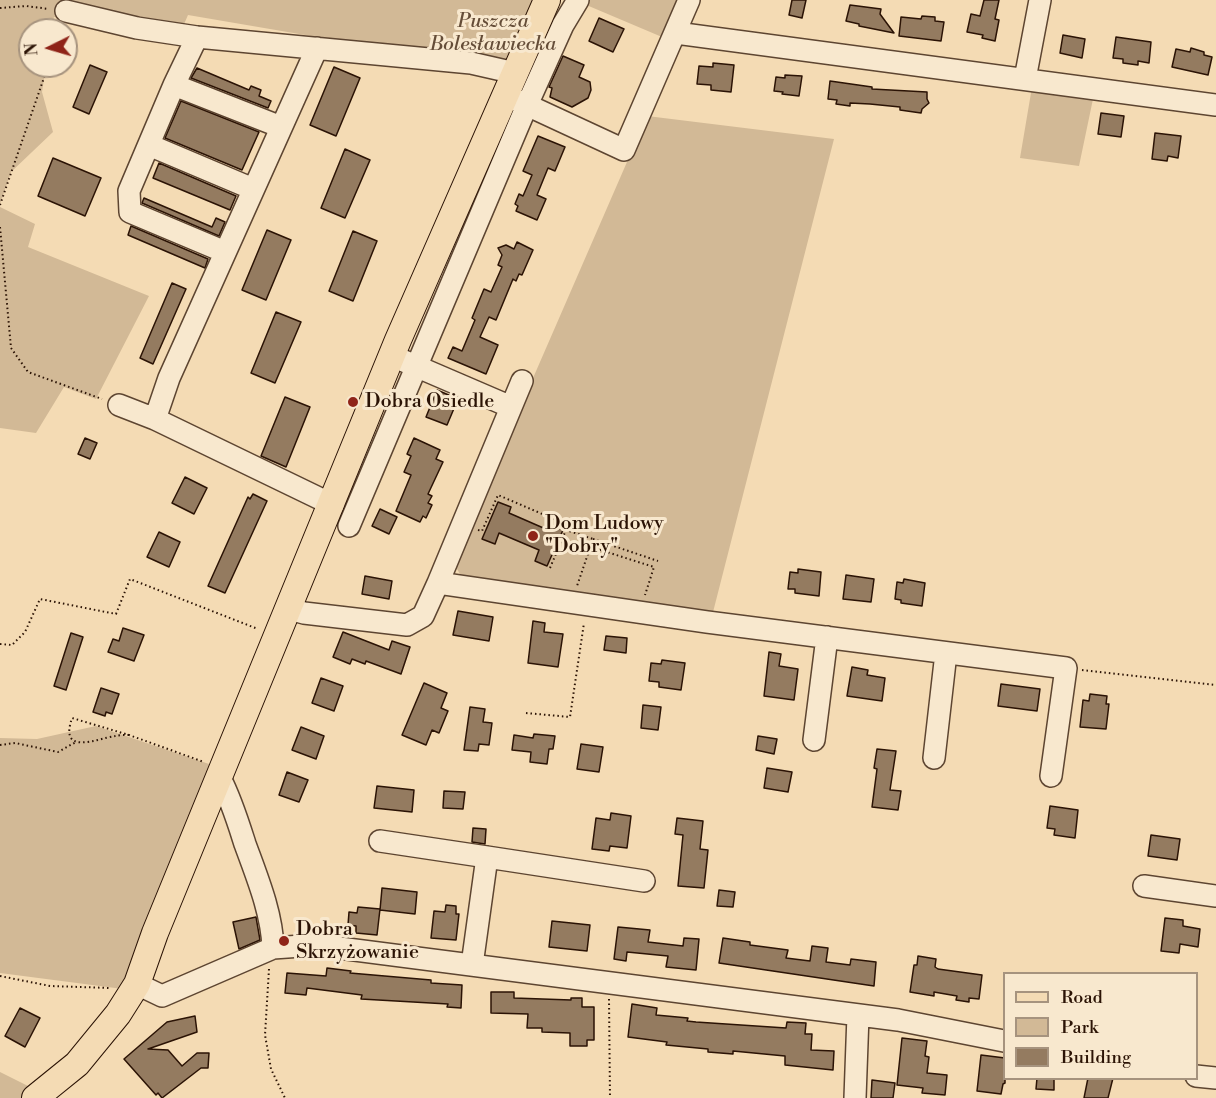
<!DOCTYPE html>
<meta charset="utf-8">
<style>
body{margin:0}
#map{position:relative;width:1216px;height:1098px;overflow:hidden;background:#f4dbb4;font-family:"Libre Bodoni",serif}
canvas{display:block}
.legend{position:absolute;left:1003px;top:972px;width:195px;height:108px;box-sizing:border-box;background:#f8e8ce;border:2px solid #a6937e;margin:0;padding:8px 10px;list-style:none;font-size:18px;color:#2b1305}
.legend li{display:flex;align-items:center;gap:12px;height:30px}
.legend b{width:30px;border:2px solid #a6937e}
.north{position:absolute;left:18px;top:18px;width:60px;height:60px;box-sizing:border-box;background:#f8e8ce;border:2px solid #a6937e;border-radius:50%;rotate:265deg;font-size:16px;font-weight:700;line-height:24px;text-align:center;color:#2b1305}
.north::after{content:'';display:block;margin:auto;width:21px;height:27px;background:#8f2418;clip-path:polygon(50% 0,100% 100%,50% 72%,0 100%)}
</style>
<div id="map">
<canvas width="1216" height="1098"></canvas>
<ul class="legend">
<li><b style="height:8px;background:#f4dbb4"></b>Road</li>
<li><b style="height:16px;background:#d2b996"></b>Park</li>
<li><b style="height:16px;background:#947b60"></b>Building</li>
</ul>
<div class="north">N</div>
</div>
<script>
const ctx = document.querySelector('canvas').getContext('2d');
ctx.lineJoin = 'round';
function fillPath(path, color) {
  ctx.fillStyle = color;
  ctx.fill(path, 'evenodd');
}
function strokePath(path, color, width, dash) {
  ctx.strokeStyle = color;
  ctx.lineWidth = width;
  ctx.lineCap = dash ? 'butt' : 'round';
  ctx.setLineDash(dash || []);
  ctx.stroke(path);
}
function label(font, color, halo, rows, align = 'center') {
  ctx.font = font + ' "Libre Bodoni",serif';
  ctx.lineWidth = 6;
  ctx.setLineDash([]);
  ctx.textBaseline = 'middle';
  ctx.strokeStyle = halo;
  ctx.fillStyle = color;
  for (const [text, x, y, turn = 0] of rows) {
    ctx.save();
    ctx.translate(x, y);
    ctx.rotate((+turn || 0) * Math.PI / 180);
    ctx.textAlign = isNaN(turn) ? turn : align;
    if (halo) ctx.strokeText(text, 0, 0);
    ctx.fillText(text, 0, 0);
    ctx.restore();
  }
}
const green = new Path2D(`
 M0,0H546L516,71L188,15L178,38L54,17L51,30H30V66H46L42,92L53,132L11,172L0,204Z
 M586,0H677L662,37L584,4Z
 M1032,87L1093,99L1079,166L1020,158Z
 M647,116L834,139L712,616L464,581L453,562Z
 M0,207L35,224L28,247L149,296L96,399L64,387L36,433L0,428Z
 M96,726L215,766L123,989L0,973V738L37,739Z
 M0,1072L40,1092L33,1098H0Z`);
const building = new Path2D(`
 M792,0H806L802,18L789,15Z
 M984,0H999L995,19L999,20L995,41L982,38L983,35L967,32L971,14L980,16Z
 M850,5L881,9L880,14L894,33L859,26V24L846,21Z
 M922,16L935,17V21L944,22L941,41L899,36L901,17L921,19Z
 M599,18L624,29L613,52L589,41Z
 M1063,35L1085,39L1082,58L1060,53Z
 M1116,37L1151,42L1149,63L1138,61V65L1123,63V59L1113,58Z
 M1191,48L1204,52V55L1212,57L1208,75L1172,67L1176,49L1190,52Z
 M563,56L584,65L579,77L590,82L591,90L588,98L572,107L550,97L552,88L549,87Z
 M713,63L734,65L731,92L711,90V85L697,84L699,66L713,67Z
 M90,65L107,72L89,114L73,107Z
 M334,67L360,78L336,136L310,125Z
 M197,68L249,90L251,86L261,90L259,96L271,101L268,108L191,78Z
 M785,75L802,76L799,96L782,94L783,92L774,91L776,77L785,78Z
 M830,81L872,87V89L927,92V99L929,103L922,109L921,113L900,110V107L870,104L850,103V106L836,104L837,100L828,99Z
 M181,101L259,132L242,170L165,138Z
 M1101,113L1124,116L1121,137L1098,134Z
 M1155,133L1181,136L1178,158L1168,156L1167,161L1152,159Z
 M538,136L565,147L555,171L548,168L537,195L546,199L537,220L516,211L518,206L515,204L519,194L523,196L532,175L523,171Z
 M345,149L370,160L345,218L321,208Z
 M53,158L101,178L85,216L38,196Z
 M159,163L236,196L230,210L153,178Z
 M144,198L212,227L216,218L225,222L219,236L142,203Z
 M131,226L208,259L205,268L128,235Z
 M267,230L291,240L266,300L242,290Z
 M353,231L377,241L353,301L329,291Z
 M517,242L533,250L522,275L519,274L516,281L513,279L496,320L489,317L480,337L498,345L486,374L448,358L453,347L462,351L475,320L472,318L484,289L491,292L502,267L498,265L502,255L498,248L506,245L514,249Z
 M172,283L186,289L153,364L140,358Z
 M276,312L301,322L275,383L251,373Z
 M437,390L458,399L447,425L426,417Z
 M285,397L310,407L286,467L261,456Z
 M85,438L97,443L90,459L78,454Z
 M414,438L440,450L436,459L443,462L428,494L432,496L428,503L432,505L426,518L423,516L420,522L396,511L411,475L404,472L411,456L407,454Z
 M185,477L207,488L194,514L172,503Z
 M253,494L267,501L225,593L208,586L248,497L250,499Z
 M498,502L511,507L509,513L548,530L550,524L563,530L547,566L535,561L539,550L499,533L495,544L482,539Z
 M380,509L397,517L389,534L372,526Z
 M159,532L180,542L169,567L147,557Z
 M798,569L821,572L819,596L795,593V589H788L790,572L798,573Z
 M846,575L874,579L871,602L843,599Z
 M365,576L392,581L389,599L362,594Z
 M904,579L925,583L922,606L901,603V600L895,599L897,582L903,583Z
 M458,611L493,617L489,641L453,635Z
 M533,621L545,623L544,632L563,634L558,667L528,663Z
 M123,628L144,635L134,661L108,652L113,639L119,641Z
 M343,632L389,650L392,641L410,647L401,674L366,661L365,664L352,659L350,664L333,657Z
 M71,633L83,637L66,690L54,686Z
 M606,636L627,638L626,653L604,650Z
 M769,652L781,654L779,666L798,669L794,700L764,696Z
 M662,660L685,663L681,690L659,687V682L649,681L651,663L661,664Z
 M852,667L868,670L867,675L885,678L882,701L847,696Z
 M321,678L343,686L334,711L312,703Z
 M424,683L447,693L441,708L448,711L439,733L432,730L426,745L402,735Z
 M1001,684L1040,689L1037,711L998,706Z
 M101,688L119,694L112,714L106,712L105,716L93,712Z
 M1090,694L1107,696L1106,704H1109L1106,729L1080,727L1083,700L1089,701Z
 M643,705L661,707L658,730L641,728Z
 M470,707L485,709L483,722L492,723L489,745L479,744L478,751L464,750Z
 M301,727L324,736L316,759L292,750Z
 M534,734L555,736L553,749H549L547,764L530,762L531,752L512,750L514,735L533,738Z
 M758,736L777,739L774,754L756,750Z
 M581,744L603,747L599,772L577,769Z
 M877,749L896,751L890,790L901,791L898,810L872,807L877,769L874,768Z
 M767,768L792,772L788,792L764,788Z
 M287,772L308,780L299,802L279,795Z
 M377,786L414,790L412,812L374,808Z
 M444,791L465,792L463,809L443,808Z
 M1050,806L1078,810L1075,838L1054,835L1055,829L1047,828Z
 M611,813L631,816L627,848L610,846L609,851L592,849L596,818L610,820Z
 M677,818L703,821L700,849L708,850L704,888L678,886L683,835L675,834Z
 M473,828L486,829L485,844L472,842Z
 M1151,835L1180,839L1177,860L1148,856Z
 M382,888L417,892L415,914L380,910Z
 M719,890L735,892L733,907L717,906Z
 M446,905L456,906V914H459L456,940L431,938L434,911L445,912Z
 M358,907L380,909L377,935L356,933V926L348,925L349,912L357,913Z
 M256,917L260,940L239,949L233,922Z
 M1165,918L1183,920V926L1200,929L1198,947L1180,944L1179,953L1161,951Z
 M552,921L590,925L587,951L549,947Z
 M618,927L650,930L648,942L683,946L684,938L699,939L696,970L666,967L668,956L627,952L626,961L614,959Z
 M723,938L750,942V945L788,950L786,958L810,961L812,946L828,948L826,962L850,965L851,959L876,962L874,986L719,963Z
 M918,956L936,959L935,967L938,969L982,975L979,999L969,998V1002L956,1000L957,996L934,992V996L910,992L914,965H917Z
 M327,968L351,971L350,973L431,980V983L462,985L461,1008L447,1007L448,1004L361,999L362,995L307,988L306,995L285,993L287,973L326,976Z
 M491,992H514V998L571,1000V998H582V1007H594V1040H587V1046H570V1033L542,1032V1028H527L528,1014L491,1013Z
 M632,1004L657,1008L656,1015L688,1018L687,1021L696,1022L786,1028L787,1022L806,1023L805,1034H812L811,1050L834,1051L833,1070L785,1065V1056L733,1051V1054L708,1052V1049L666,1045L667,1042L628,1037Z
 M20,1008L40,1018L25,1047L5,1036Z
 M195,1016L197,1032L148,1049L168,1050L182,1066L197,1053H209L208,1068H201L162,1098L158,1093L156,1095L124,1059L167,1022Z
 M902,1038L927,1041L925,1056L929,1057L927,1073L947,1075L945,1095L922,1093L923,1088L897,1085Z
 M981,1055L1005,1058V1083L1003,1084L1001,1094L977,1091Z
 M1037,1078H1054V1090L1036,1089Z
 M1088,1078H1113L1108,1098H1084Z
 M872,1080L895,1083L893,1098H871Z`);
const path = new Path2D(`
 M0,8L26,6L49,9
 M0,205L48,66
 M0,227L11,348L28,372L102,399
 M478,530L482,531L498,495L568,525L566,530
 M593,539L658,561
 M591,547L654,567L645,595
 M550,568L566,530L593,539L577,586
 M0,644L12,645L25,632L40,599L116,614L130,579L258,629
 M1082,670L1216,685
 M526,713L570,717L584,623
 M129,735C124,735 119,735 115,736C96,739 59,756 72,718L129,735L204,762
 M0,745L15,743L58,752L76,742
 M269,969L265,1035L271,1069L285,1098
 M0,976L50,986L110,988
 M609,999L610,1098`);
const minor = new Path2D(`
 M66,11L137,28L197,37L471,63L515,73
 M676,33L1216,105
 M197,37L174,85L129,191L130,212L225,252
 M1025,79L1040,0
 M174,85L281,127
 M514,99L624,150L689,0
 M149,145L253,189
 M404,361L511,407
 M119,405L155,419L333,505
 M155,419L169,378L317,48
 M349,526L527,105L563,25L578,0
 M438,583L522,381
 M289,609L304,613L407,625L423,616L438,583L707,622L1066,668L1051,776
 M814,740L827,637
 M934,758L946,653
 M220,778C231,799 238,822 245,844C257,877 272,913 273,948
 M380,841L487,857
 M1144,886L1216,896
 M472,965L487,857L644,881
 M137,984L162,996L273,948L316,945L898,1020L1004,1041
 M1196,1076L1216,1078
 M855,1098L858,1015`);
const major = new Path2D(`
 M35,1098L77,1064L118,1014L137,984L155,933L398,340L547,0`);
const markers = [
 [353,402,6,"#8f2418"],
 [533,536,6,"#8f2418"],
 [284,941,6,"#8f2418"]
];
const parkNames = [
 ["Puszcza",493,22],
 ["Bolesławiecka",493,45]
];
const poiNames = [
 ["Dobra Osiedle",365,402],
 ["Dom Ludowy",545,524],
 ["\"Dobry\"",545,547],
 ["Dobra",296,930],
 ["Skrzyżowanie",296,953]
];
fillPath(green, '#d2b996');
fillPath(building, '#947b60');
strokePath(building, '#2b1305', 1.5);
strokePath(minor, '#5d4531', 24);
strokePath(major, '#2b1305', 28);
strokePath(path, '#2b1305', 2, [1.5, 3]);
strokePath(minor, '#f8e8ce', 21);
strokePath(major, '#f4dbb4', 26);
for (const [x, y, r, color] of markers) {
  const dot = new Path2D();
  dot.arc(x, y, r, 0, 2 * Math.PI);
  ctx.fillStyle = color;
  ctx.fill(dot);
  strokePath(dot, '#f8e8ce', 2);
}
label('italic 20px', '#654d38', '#f8e8ce', parkNames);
label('20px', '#2b1305', '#f8e8ce', poiNames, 'left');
</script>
